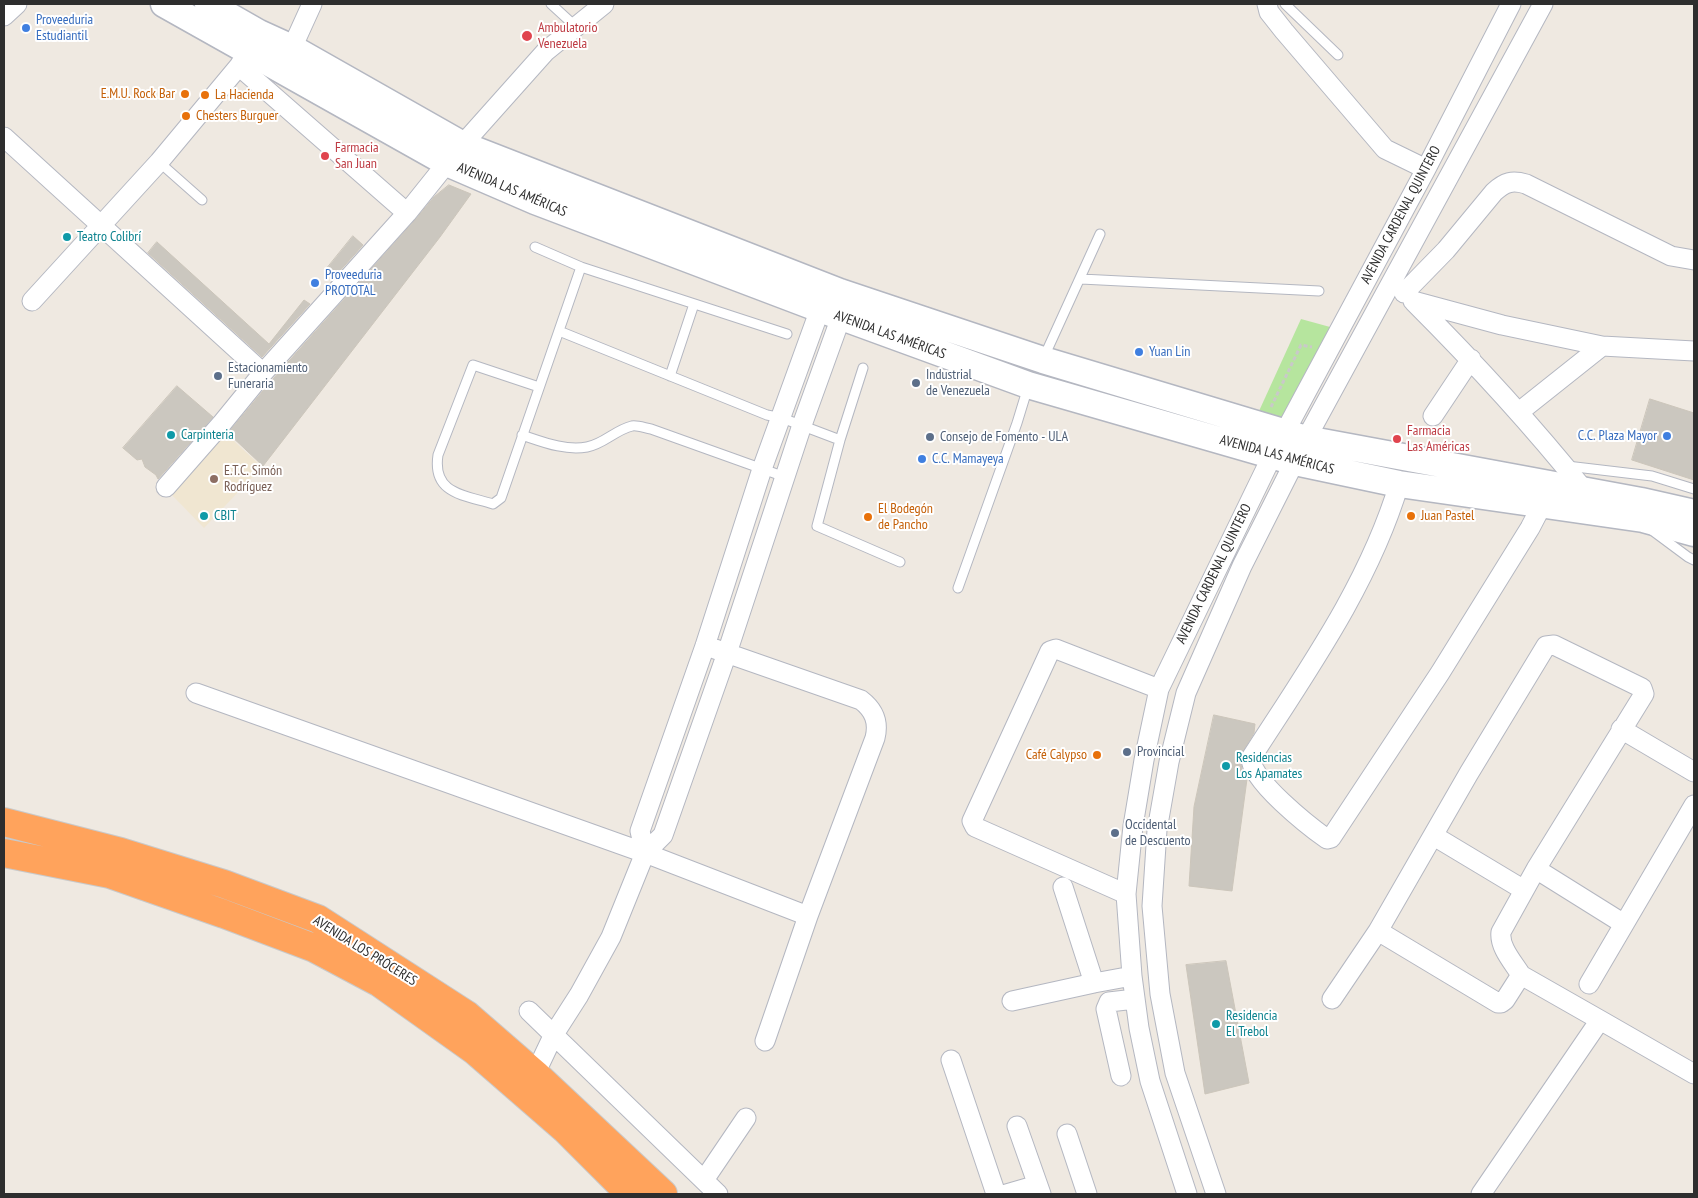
<!DOCTYPE html>
<meta charset="utf-8">
<style>
body{margin:0}
#map{position:relative;width:1698px;height:1198px;overflow:hidden;background:#efe9e1;font-family:"PT Sans Narrow",sans-serif}
canvas{display:block}
.frame{position:absolute;inset:0;border:5px solid #2e2e2e;pointer-events:none}
</style>
<div id="map">
<canvas width="1698" height="1198"></canvas>
<div class="frame"></div>
</div>
<script>
const ctx = document.querySelector('canvas').getContext('2d');
ctx.lineJoin = 'round';
function fillPath(path, color) {
  ctx.fillStyle = color;
  ctx.fill(path, 'evenodd');
}
function strokePath(path, color, width, dash) {
  ctx.strokeStyle = color;
  ctx.lineWidth = width;
  ctx.lineCap = dash ? 'butt' : 'round';
  ctx.setLineDash(dash || []);
  ctx.stroke(path);
}
function label(font, color, halo, rows, align = 'center') {
  ctx.font = font + ' "PT Sans Narrow",sans-serif';
  ctx.lineWidth = 4;
  ctx.setLineDash([]);
  ctx.textBaseline = 'middle';
  ctx.strokeStyle = halo;
  ctx.fillStyle = color;
  for (const [text, x, y, turn = 0] of rows) {
    ctx.save();
    ctx.translate(x, y);
    ctx.rotate((+turn || 0) * Math.PI / 180);
    ctx.textAlign = isNaN(turn) ? turn : align;
    if (halo) ctx.strokeText(text, 0, 0);
    ctx.fillText(text, 0, 0);
    ctx.restore();
  }
}
const education = new Path2D(`
 M222,430L262,467L204,528L167,490Z`);
const green = new Path2D(`
 M1301,319L1341,330L1284,430L1254,422Z`);
const building = new Path2D(`
 M449,185L471,194L440,237L263,466L228,433L272,380L415,220L434,197Z
 M353,236L363,245L336,275L328,267Z
 M157,242L269,344L304,300L310,304L262,357L148,253Z
 M177,386L213,417L158,479L156,475L145,467L142,459L137,460L123,448Z
 M1650,399L1694,413V480L1632,460Z
 M1214,715L1255,724L1254,733L1240,756L1242,770L1247,779L1232,891L1189,886L1194,807Z
 M1226,961L1249,1083L1205,1094L1186,965Z`);
const path = new Path2D(`
 M1271,407L1301,345L1312,347`);
const lane = new Path2D(`
 M551,4L575,26
 M1285,4L1338,55
 M159,162L202,200
 M535,247L581,267
 M1081,279L1319,291
 M559,331L767,415L782,418L840,440
 M1044,357L1100,234
 M863,368L840,440L817,526L900,562
 M670,376L694,304
 M539,387L473,365L438,455C432,494 464,495 493,504L501,498L581,267L787,334
 M522,435C543,442 565,451 587,447C604,444 615,430 632,426C637,425 645,428 651,429L785,477
 M1567,466L1652,476L1694,489
 M1653,531L1688,557L1694,560
 M958,588L1017,423L1028,387`);
const street = new Path2D(`
 M1267,4L1269,12L1284,31L1385,149L1426,169
 M4,16L17,4
 M292,48L312,4
 M239,66L407,213
 M4,137L263,373
 M1404,293L1446,250L1494,192C1505,182 1512,180 1526,184L1671,256L1694,260
 M32,301L159,162L239,66L255,41
 M1413,301L1502,325L1602,346L1694,351
 M1414,302C1474,362 1531,424 1584,490
 M1519,412L1602,346
 M1433,416L1471,359
 M1399,484C1369,584 1307,671 1251,758C1250,780 1310,827 1327,839L1331,838L1440,673L1530,528L1542,505
 M166,487L223,422L263,373L407,213L455,153L546,51L604,4
 M715,649L861,700C874,710 879,722 875,738L808,916L765,1041
 M196,693L645,853L808,916
 M1621,729L1694,772
 M1434,836L1524,890
 M645,853L640,831L705,646L762,469L820,309
 M1536,869L1624,924
 M1063,887L1094,983
 M1126,894L975,827L972,821L1050,651L1056,649L1159,689
 M1378,931L1469,773L1546,646L1554,645L1642,688L1644,694L1536,869L1501,932C1499,947 1513,962 1521,975
 M1589,984L1694,805
 M1332,999L1378,931L1498,1003H1501L1505,1000L1521,975L1600,1020
 M1012,1001L1094,983L1132,976
 M529,1011L718,1194
 M951,1060L996,1194
 M535,1074L554,1034L579,995L611,937L645,853L663,835L727,653L802,425L841,317
 M1121,1076L1106,1009L1109,1002L1135,999
 M1017,1126L1041,1194
 M1067,1134L1087,1194
 M704,1180L746,1118
 M1006,1194L1037,1185
 M1187,1194L1150,1081L1139,1028L1132,976L1126,894L1133,826L1144,760L1159,689L1273,454L1426,169L1511,4
 M1216,1194L1175,1073L1160,994L1152,906L1157,830L1169,762L1186,693L1242,566L1306,439L1543,4
 M1481,1194L1600,1020L1694,1074`);
const secondary = new Path2D(`
 M164,4L447,163L535,201L820,309L1028,385L1295,462L1399,484L1643,519L1694,533
 M208,4L259,33L292,48L463,145L840,292L1043,360L1306,439L1641,501L1694,513`);
const highway = new Path2D(`
 M4,822L121,852L224,884L318,919L467,1015L535,1074L663,1194
 M4,853L110,874L224,914L314,948L380,983L474,1050L566,1130L630,1194`);
const markers = [
 [26,28,5,"#3f7fe0"],
 [527,36,6,"#e0444e"],
 [185,94,5,"#e8710a"],
 [205,95,5,"#e8710a"],
 [186,116,5,"#e8710a"],
 [325,156,5,"#e0444e"],
 [67,237,5,"#0f9aa8"],
 [315,283,5,"#3f7fe0"],
 [1139,352,5,"#3f7fe0"],
 [218,376,5,"#5c6f8a"],
 [916,383,5,"#5c6f8a"],
 [171,435,5,"#0f9aa8"],
 [1667,436,5,"#3f7fe0"],
 [930,437,5,"#5c6f8a"],
 [1397,439,5,"#e0444e"],
 [922,459,5,"#3f7fe0"],
 [214,479,5,"#8d6e63"],
 [204,516,5,"#0f9aa8"],
 [1411,516,5,"#e8710a"],
 [868,517,5,"#e8710a"],
 [1127,752,5,"#5c6f8a"],
 [1097,755,5,"#e8710a"],
 [1226,766,5,"#0f9aa8"],
 [1115,833,5,"#5c6f8a"],
 [1216,1024,5,"#0f9aa8"]
];
const shopNames = [
 ["Proveeduria",36,20],
 ["Estudiantil",36,36],
 ["Proveeduria",325,275],
 ["PROTOTAL",325,291],
 ["Yuan Lin",1149,352],
 ["C.C. Plaza Mayor",1657,436,"right"],
 ["C.C. Mamayeya",932,459]
];
const healthNames = [
 ["Ambulatorio",538,28],
 ["Venezuela",538,44],
 ["Farmacia",335,148],
 ["San Juan",335,164],
 ["Farmacia",1407,431],
 ["Las Américas",1407,447]
];
const foodNames = [
 ["E.M.U. Rock Bar",175,94,"right"],
 ["La Hacienda",215,95],
 ["Chesters Burguer",196,116],
 ["El Bodegón",878,509],
 ["de Pancho",878,525],
 ["Juan Pastel",1421,516],
 ["Café Calypso",1087,755,"right"]
];
const streetNames = [
 ["AVENIDA LAS AMÉRICAS",512,190,23],
 ["AVENIDA CARDENAL QUINTERO",1401,215,-62],
 ["AVENIDA LAS AMÉRICAS",890,335,20],
 ["AVENIDA LAS AMÉRICAS",1277,455,15],
 ["AVENIDA CARDENAL QUINTERO",1214,574,-64],
 ["AVENIDA LOS PRÓCERES",365,951,32]
];
const cultureNames = [
 ["Teatro Colibrí",77,237],
 ["Carpinteria",181,435],
 ["CBIT",214,516],
 ["Residencias",1236,758],
 ["Los Apamates",1236,774],
 ["Residencia",1226,1016],
 ["El Trebol",1226,1032]
];
const serviceNames = [
 ["Estacionamiento",228,368],
 ["Funeraria",228,384],
 ["Industrial",926,375],
 ["de Venezuela",926,391],
 ["Consejo de Fomento - ULA",940,437],
 ["Provincial",1137,752],
 ["Occidental",1125,825],
 ["de Descuento",1125,841]
];
const educationNames = [
 ["E.T.C. Simón",224,471],
 ["Rodríguez",224,487]
];
fillPath(education, '#f0e6d1');
fillPath(green, '#b6e59e');
fillPath(building, '#cbc7bf');
strokePath(building, '#cbc5ba', 1);
strokePath(lane, '#b4b7c1', 11);
strokePath(street, '#b4b7c1', 21);
strokePath(secondary, '#b4b7c1', 29);
strokePath(highway, '#c9c9c9', 30);
strokePath(path, '#c9c9c9', 3, [4, 2.5]);
strokePath(lane, '#fff', 9);
strokePath(street, '#fff', 19);
strokePath(secondary, '#fff', 26);
strokePath(highway, '#ffa35c', 28);
for (const [x, y, r, color] of markers) {
  const dot = new Path2D();
  dot.arc(x, y, r, 0, 2 * Math.PI);
  ctx.fillStyle = color;
  ctx.fill(dot);
  strokePath(dot, '#fff', 2);
}
label('14px', '#366cbe', '#fff', shopNames, 'left');
label('14px', '#be3a42', '#fff', healthNames, 'left');
label('14px', '#c56008', '#fff', foodNames, 'left');
label('14px', '#2e2e2e', '#fff', streetNames);
label('14px', '#0d838f', '#fff', cultureNames, 'left');
label('14px', '#4e5e75', '#fff', serviceNames, 'left');
label('14px', '#785e54', '#fff', educationNames, 'left');
</script>
